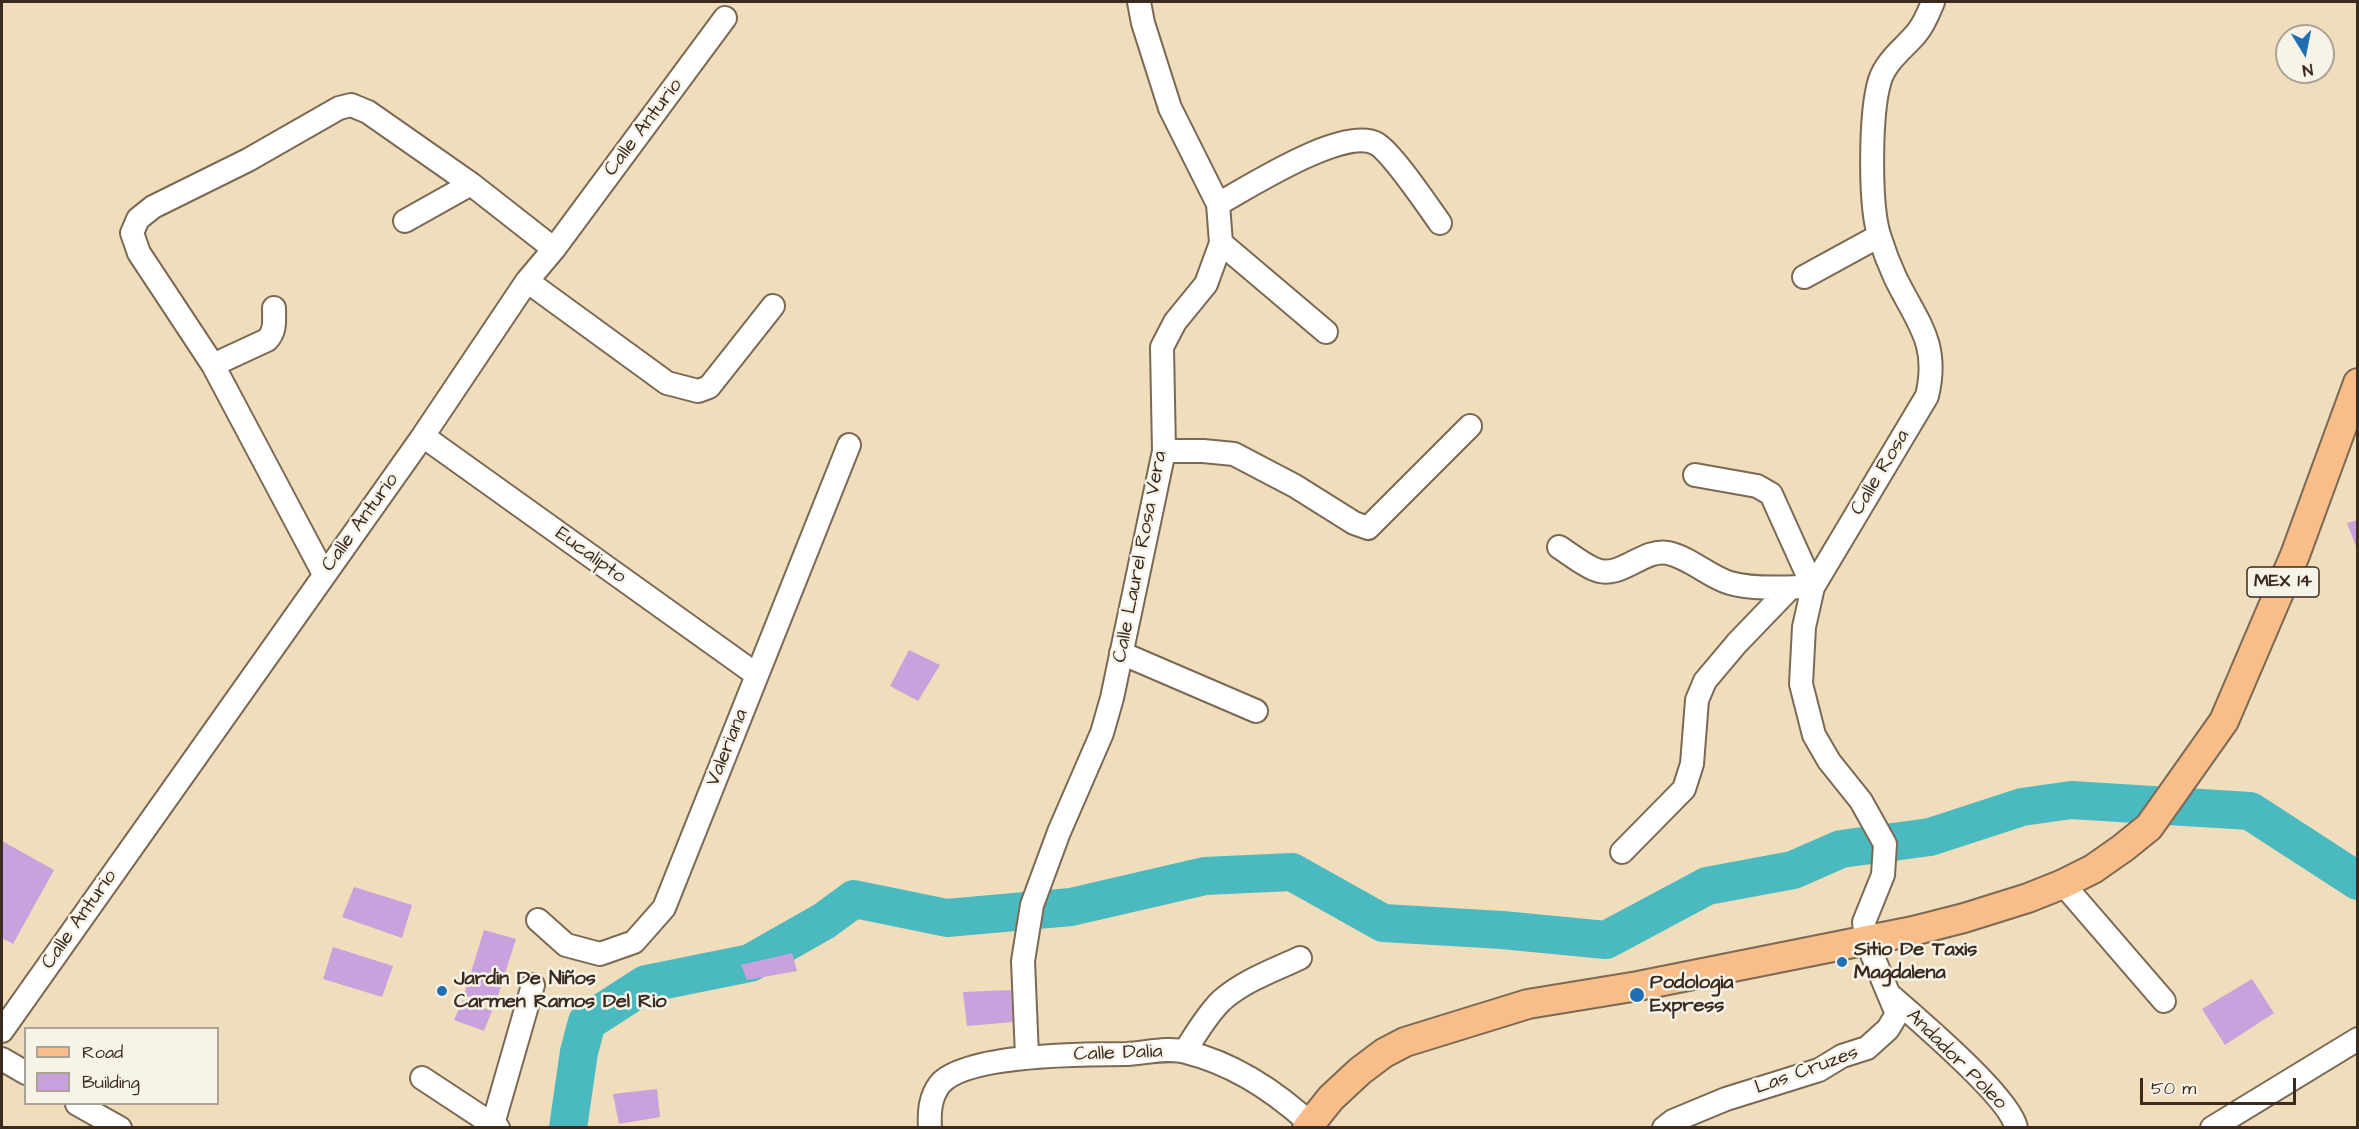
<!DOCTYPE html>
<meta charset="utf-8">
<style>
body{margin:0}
#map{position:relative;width:2359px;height:1129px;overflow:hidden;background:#f0ddbc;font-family:"Architects Daughter",sans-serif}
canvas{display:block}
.frame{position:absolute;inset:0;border:3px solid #3b2a1e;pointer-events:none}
.legend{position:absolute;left:24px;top:1027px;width:195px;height:78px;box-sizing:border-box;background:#f7f3e8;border:2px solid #aca397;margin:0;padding:8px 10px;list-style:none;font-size:18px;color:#3b2a1e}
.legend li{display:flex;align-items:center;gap:12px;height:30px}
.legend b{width:30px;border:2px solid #aca397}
.north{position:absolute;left:2275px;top:24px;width:60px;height:60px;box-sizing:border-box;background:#f7f3e8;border:2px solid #aca397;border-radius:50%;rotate:170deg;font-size:16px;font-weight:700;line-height:24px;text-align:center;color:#3b2a1e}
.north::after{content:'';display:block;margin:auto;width:21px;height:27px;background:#1f6fb2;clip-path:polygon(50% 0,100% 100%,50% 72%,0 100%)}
.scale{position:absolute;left:2140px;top:1078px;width:156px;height:27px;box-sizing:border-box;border:3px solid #3b2a1e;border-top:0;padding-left:8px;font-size:18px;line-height:21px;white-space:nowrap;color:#3b2a1e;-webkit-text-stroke:4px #f7f3e8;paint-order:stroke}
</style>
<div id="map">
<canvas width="2359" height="1129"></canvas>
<div class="frame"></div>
<ul class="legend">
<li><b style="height:8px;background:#f8bd89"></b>Road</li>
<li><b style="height:16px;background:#c8a1dd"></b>Building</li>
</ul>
<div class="north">N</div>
<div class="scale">50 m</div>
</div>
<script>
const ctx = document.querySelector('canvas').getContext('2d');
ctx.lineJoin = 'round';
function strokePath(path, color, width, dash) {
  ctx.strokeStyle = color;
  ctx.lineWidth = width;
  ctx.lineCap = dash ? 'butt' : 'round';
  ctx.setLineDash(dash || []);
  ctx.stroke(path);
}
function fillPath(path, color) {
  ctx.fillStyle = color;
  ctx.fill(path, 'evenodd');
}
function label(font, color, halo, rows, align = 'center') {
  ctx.font = font + ' "Architects Daughter",sans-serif';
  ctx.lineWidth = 5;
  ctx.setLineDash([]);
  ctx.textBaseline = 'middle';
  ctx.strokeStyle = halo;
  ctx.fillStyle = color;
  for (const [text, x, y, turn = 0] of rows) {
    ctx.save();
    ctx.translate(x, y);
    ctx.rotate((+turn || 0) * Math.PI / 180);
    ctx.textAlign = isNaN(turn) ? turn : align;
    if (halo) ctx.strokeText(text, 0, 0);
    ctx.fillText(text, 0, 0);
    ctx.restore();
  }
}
const river = new Path2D(`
 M568,1128L579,1052L587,1022L646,984L750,963L824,921L854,899L947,918L1071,907L1205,876L1292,872L1383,923L1502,930L1606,940L1707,886L1793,870L1841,849L1930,837L2022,807L2071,800L2250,811L2358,881`);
const building = new Path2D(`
 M2358,520V549H2357L2347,523Z
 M909,650L940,665L918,701L890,686Z
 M2,841L54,870L13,944L2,938Z
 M354,887L412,905L402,938L342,917Z
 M484,930L516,939L495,1005L464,995Z
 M333,947L393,966L382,997L323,979Z
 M792,953L797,971L747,980L741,965Z
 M2252,979L2274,1013L2225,1045L2202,1009Z
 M1011,990L1013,1022L967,1026L963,992Z
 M463,1000L492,1011L484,1031L454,1020Z
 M657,1089L660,1117L619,1124L613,1094Z`);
const minor = new Path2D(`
 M1218,204C1249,187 1345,125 1377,144C1393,154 1427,205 1440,223
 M405,221L471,184
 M1221,243L1326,332
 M1804,277L1879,236
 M527,281L667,383L698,391L709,387L773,306
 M213,365L267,340C276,331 274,320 274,308
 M423,436L757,675
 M1164,451H1203L1234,454L1295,486L1354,523L1368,528L1470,426
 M1695,475L1757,486L1771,494L1813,587
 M1559,547C1570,554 1582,564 1594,569C1620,581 1642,548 1668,553C1691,558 1709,577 1730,583C1751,589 1778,588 1799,587
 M324,574L213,365L139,253L132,233L138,219L153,207L248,160L339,108L351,105L368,112L471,184L554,249
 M1121,653L1256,711
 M1622,852L1684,789L1692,764L1697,700L1705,681L1737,643L1790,588
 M2063,884L2164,1001
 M538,920L566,945L600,954L634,942L664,908L849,445
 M1891,996C1916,1018 2012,1099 2016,1128
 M2,1031L423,436L527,281L554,249L725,18
 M1185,1051C1196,1034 1206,1016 1221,1001C1243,981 1274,970 1300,958
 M1027,1056L1023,961L1032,905L1059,832L1102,733L1112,698L1164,451L1162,347L1175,322L1206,284L1221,243L1218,204L1170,108L1143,23L1139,2
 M2,1059L26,1073
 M422,1078L498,1128
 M77,1104L120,1128
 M493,1124L533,985
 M930,1128C929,1112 930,1097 940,1084C966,1054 1088,1054 1127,1054C1146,1053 1168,1047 1186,1052C1235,1064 1279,1094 1315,1128
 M1664,1128L1673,1121L1726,1099L1819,1070L1842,1056L1867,1048L1888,1029L1897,1014L1866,940L1864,922L1883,875L1885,844L1861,801L1829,761L1814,735L1801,684L1804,627L1813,587L1927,396C1940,342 1916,321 1895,277C1889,264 1884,251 1880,238C1869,207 1870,112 1880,80C1886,61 1904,48 1916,34C1924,25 1929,12 1933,2
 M2212,1128L2358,1039`);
const major = new Path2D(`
 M1307,1128L1331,1098L1360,1071L1384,1053L1405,1042L1528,1004L1638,986L1913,931L1964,918L2028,898L2063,884L2093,869L2123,848L2149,827L2224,721L2295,555L2358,383`);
const markers = [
 [1842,962,6,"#1f6fb2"],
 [442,991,6,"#1f6fb2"],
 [1637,995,8,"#1f6fb2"]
];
const shields = [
 [2283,582,72]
];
const shieldNames = [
 ["MEX 14",2283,582]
];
const streetNames = [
 ["Calle Anturio",644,128,-53],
 ["Calle Rosa",1881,473,-59],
 ["Calle Anturio",361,523,-54],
 ["Eucalipto",590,556,36],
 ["Calle Laurel Rosa Vera",1141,557,-79],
 ["Valeriana",728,748,-68],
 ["Calle Anturio",80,920,-55],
 ["Calle Dalia",1118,1054,-2],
 ["Andador Poleo",1956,1060,45],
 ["Las Cruzes",1807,1071,-20]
];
const poiNames = [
 ["Sitio De Taxis",1854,951],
 ["Magdalena",1854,974],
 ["Jardin De Niños",454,980],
 ["Carmen Ramos Del Rio",454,1003],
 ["Podologia",1650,984],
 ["Express",1650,1007]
];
strokePath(river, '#4ab9c0', 38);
fillPath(building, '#c8a1dd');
strokePath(minor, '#7a6955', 26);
strokePath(major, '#7a6955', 32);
strokePath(minor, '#fff', 22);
strokePath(major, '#f8bd89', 28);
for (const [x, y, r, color] of markers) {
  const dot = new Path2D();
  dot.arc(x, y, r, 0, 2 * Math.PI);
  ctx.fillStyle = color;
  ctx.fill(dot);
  strokePath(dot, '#f7f3e8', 2);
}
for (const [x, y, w] of shields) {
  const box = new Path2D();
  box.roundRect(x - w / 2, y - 15, w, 30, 4.5);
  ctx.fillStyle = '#f7f3e8';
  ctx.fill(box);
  strokePath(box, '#3b2a1e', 1.5);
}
label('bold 18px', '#3b2a1e', null, shieldNames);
label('20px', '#3b2a1e', '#f7f3e8', streetNames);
label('bold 20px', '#3b2a1e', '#f7f3e8', poiNames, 'left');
</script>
